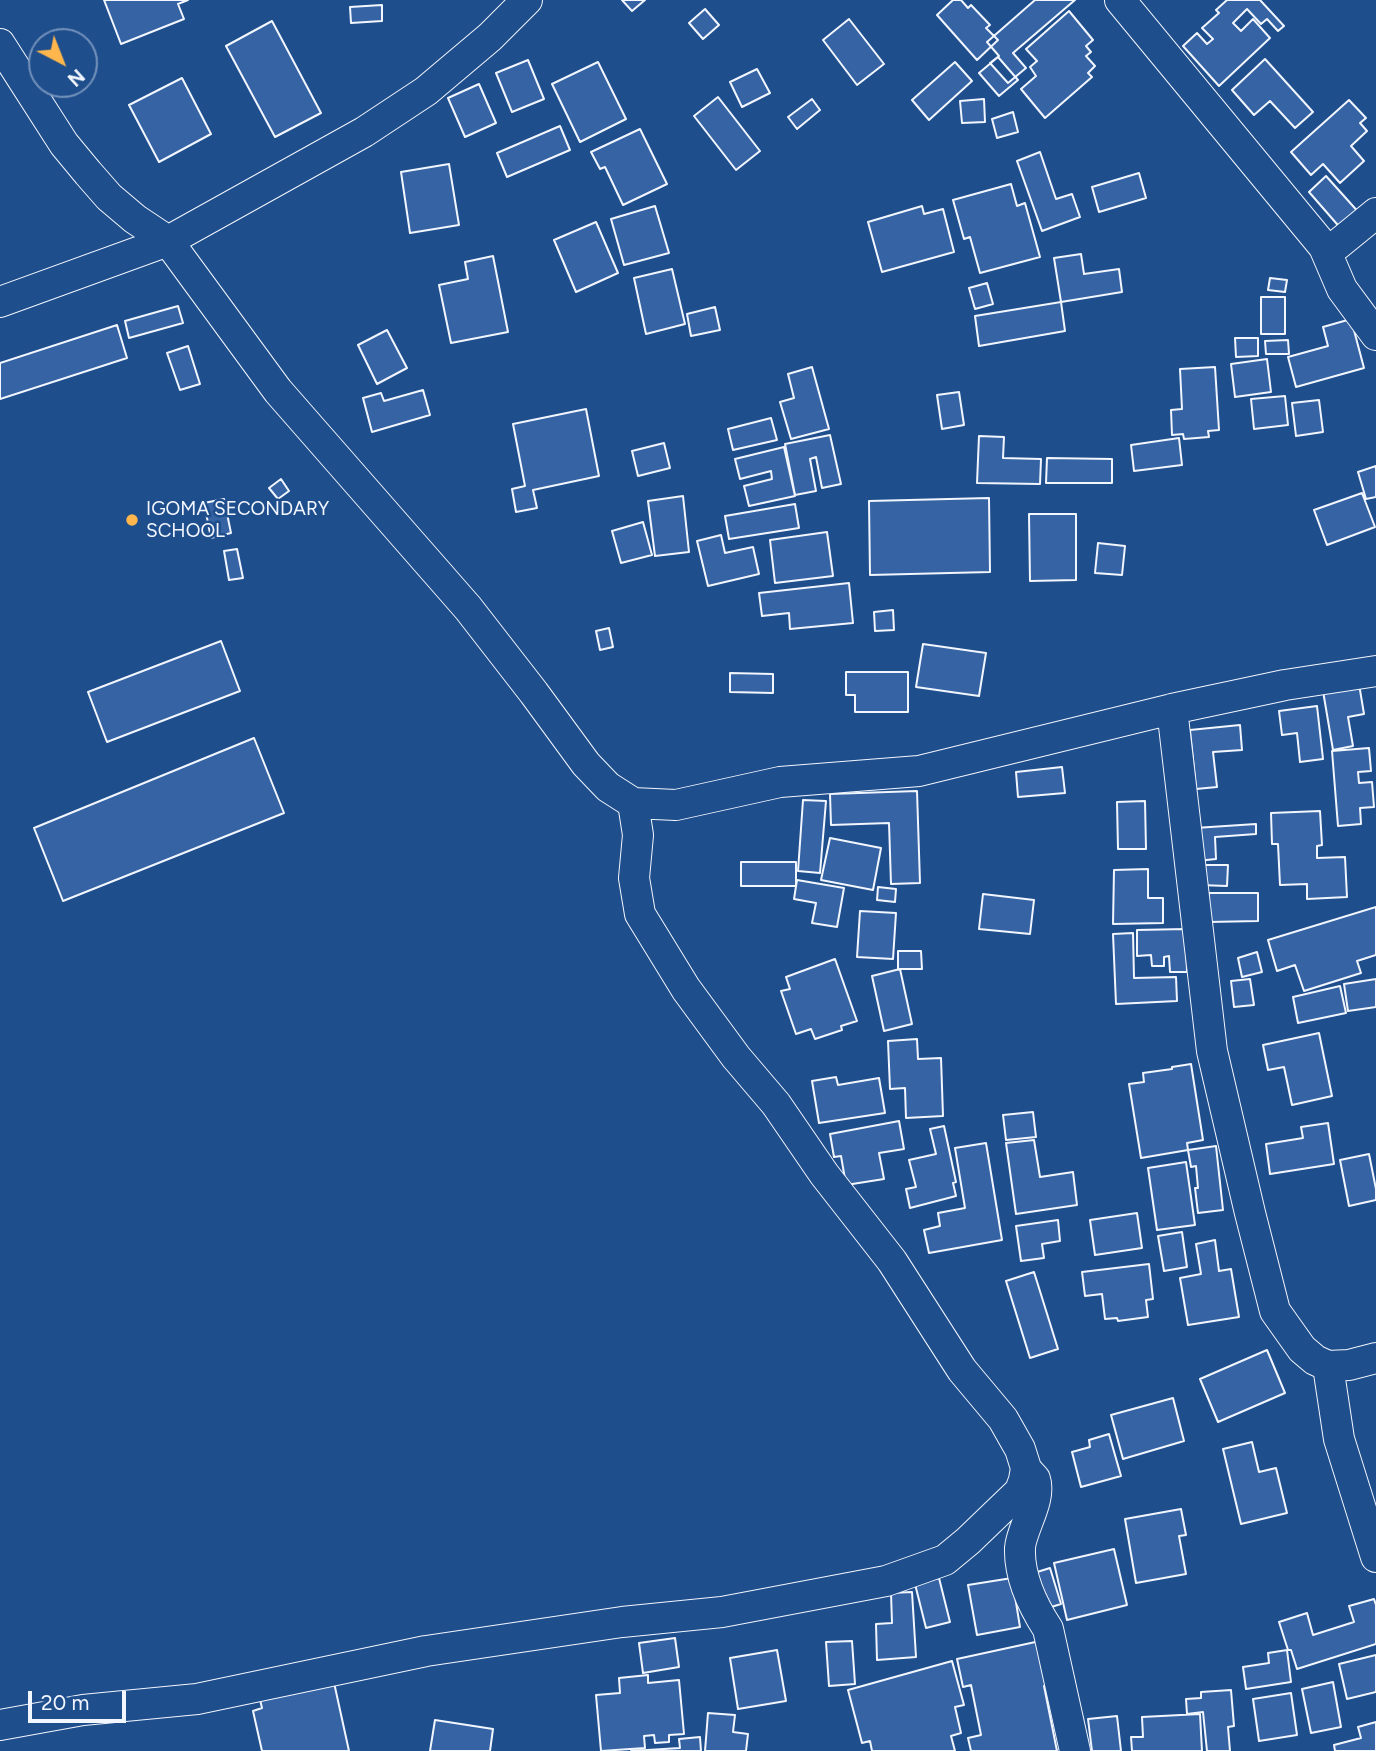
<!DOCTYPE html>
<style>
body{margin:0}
#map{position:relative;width:1376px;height:1751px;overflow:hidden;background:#1f4e8c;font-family:Figtree,sans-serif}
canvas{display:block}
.north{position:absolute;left:28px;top:28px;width:70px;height:70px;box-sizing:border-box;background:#1f4e8c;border:2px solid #7391ba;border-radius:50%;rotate:138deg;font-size:19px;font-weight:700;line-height:28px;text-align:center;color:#f2f6ff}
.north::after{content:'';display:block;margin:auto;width:24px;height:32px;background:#ffb74d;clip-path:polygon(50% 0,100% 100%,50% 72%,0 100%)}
.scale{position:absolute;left:28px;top:1691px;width:98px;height:32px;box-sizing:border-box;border:4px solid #f2f6ff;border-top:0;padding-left:9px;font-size:21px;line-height:24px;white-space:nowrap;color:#f2f6ff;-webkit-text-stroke:5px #1f4e8c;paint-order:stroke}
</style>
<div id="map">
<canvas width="1376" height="1751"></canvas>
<div class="north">N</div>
<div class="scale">20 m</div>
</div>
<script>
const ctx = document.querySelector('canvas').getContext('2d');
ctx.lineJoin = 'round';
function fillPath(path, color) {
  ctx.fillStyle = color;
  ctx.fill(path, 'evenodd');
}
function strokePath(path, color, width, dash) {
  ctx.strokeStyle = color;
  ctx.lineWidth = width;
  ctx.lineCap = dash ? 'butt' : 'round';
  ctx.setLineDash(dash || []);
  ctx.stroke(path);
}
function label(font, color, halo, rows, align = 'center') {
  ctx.font = font + ' Figtree,sans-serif';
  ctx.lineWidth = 5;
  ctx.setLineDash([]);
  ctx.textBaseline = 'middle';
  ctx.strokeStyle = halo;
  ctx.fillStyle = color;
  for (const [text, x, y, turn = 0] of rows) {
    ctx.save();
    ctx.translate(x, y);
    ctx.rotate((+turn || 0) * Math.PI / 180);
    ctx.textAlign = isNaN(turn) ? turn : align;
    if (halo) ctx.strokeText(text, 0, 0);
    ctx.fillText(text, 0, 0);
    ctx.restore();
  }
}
const building = new Path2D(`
 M104,0H188L178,4L184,19L121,44Z
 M622,0H645L632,11Z
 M953,0H961L968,8L971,5L990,25L986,28L998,40L977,60L937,15Z
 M1035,0H1075L1013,53L1026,68L1008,83L990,63L999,56L987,42Z
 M1227,0H1260L1284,26L1278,31L1267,19L1261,24L1247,9L1233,23L1241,31L1253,19L1270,38L1219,86L1183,46L1197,33L1207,44L1213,39L1202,28L1219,13L1216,10Z
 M382,5V21L351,23L350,7Z
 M705,9L719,25L703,39L689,23Z
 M1069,11L1093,40L1086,46L1091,52L1086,56L1095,66L1088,73L1092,77L1045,118L1021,89L1036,76L1030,67L1037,61L1026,49Z
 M849,19L884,64L857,85L823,40Z
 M272,21L321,113L275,137L226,46Z
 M998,57L1018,80L999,96L979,73Z
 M1265,59L1313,112L1295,128L1270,101L1254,115L1232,90Z
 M528,60L544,99L512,112L496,73Z
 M598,62L626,119L580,142L552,84Z
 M955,62L972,81L929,120L912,100Z
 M757,69L770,93L742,107L730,82Z
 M182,78L211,134L159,162L129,105Z
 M479,84L496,123L465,137L448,98Z
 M718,97L760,151L736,170L694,116Z
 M812,99L820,110L797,129L788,117Z
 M984,99L985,122L962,123L960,101Z
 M1349,100L1366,118L1360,123L1367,131L1351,146L1364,161L1340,183L1323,164L1311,175L1291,152Z
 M1013,112L1018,132L997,138L992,119Z
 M560,126L570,150L507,177L497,153Z
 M640,129L667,184L623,205L605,167L600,169L591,152Z
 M1040,152L1056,199L1072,194L1080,217L1042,231L1017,161Z
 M449,164L459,225L410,233L401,172Z
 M1139,173L1146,198L1099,212L1092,187Z
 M1326,176L1361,215L1343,231L1309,192Z
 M1011,184L1017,206L1025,203L1040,257L980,273L970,237L964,239L953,200Z
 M655,206L669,253L624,265L611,219Z
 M922,206L924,214L943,209L954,252L882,272L868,222Z
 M596,222L618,273L576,292L554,240Z
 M1081,254L1084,274L1119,269L1122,292L1061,302L1054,258Z
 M493,256L508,332L451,343L439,285L468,279L465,262Z
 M672,269L685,324L646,334L634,278Z
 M1270,278L1287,280L1285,292L1268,290Z
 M987,283L993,304L975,309L969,288Z
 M1261,297H1285V334H1261Z
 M1061,302L1065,331L979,346L975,316Z
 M178,306L183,323L129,338L125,321Z
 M715,307L720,330L691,336L687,314Z
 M1351,319L1364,368L1296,387L1288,357L1328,346L1323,327Z
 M117,325L127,358L0,399V363Z
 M387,330L407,368L377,384L358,345Z
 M1235,338H1258V356L1236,357Z
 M1288,340L1289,354H1266L1265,341Z
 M188,346L200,384L180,390L167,353Z
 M1267,359L1271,392L1235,397L1231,364Z
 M812,367L829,429L791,439L780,402L794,398L788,374Z
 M1215,367L1219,430L1208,431L1209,437L1184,439L1183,434L1172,435L1171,410L1182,409L1180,369Z
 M423,390L430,415L372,432L363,398L381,393L384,401Z
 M959,392L964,425L942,429L937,395Z
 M1285,396L1288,425L1254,429L1251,399Z
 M1319,400L1323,432L1296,436L1292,403Z
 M586,409L599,476L533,490L537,508L516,512L512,489L525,486L513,424Z
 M771,418L777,440L733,450L728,429Z
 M830,435L841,484L822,488L816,457L810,459L816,491L795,495L785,444Z
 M979,436L1004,437L1003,458L1041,459L1040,484L977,483Z
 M1179,438L1182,465L1134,471L1131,445Z
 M664,443L670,468L638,476L632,451Z
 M784,447L795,496L749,506L744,486L772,479L771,471L740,479L735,459Z
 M1047,458L1112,459V483H1046Z
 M1376,466V497L1366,499L1358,472Z
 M281,479L289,491L278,499L269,488Z
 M1362,493L1375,527L1327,545L1314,510Z
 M683,496L689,552L655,556L648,501Z
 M989,498L990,572L870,575L869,501Z
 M224,499L231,533L211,538L204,503Z
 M795,504L799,528L729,539L725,516Z
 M1029,514H1076V580L1030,581Z
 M643,522L652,555L621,563L612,531Z
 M827,532L833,576L775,583L770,540Z
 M721,535L725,553L753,547L759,574L708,586L697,541Z
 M1098,543L1125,546L1122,575L1095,573Z
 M237,549L243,578L229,580L224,551Z
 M849,583L853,623L790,629L789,613L762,616L759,593Z
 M893,610L894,630L875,631L874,612Z
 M609,628L613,647L600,650L596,631Z
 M221,641L240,691L107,742L88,692Z
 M923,644L986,653L979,696L916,687Z
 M846,672H908V712H855V695H846Z
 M730,673L773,674V693L730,692Z
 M1359,684L1364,714L1348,717L1353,746L1333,750L1323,691Z
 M1317,706L1323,759L1300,762L1297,733L1282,735L1279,711Z
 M1240,725L1242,750L1213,752L1217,787L1196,789L1190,730Z
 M254,738L284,813L63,901L34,828Z
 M1369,748L1371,771L1358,772L1359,783L1372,782L1374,807L1360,808L1361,824L1338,826L1332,751Z
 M1062,767L1065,793L1018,797L1016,772Z
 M917,791L920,883L891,884L889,823L831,825L830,794Z
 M803,800L826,801L820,873L798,871Z
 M1145,801L1146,849H1118L1117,802Z
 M1320,811L1322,845L1317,846V858L1345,857L1347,897L1307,899V884L1280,885L1278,844H1272L1271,813Z
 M1256,824V834L1215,837L1216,859L1197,861L1195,828Z
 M830,838L881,848L873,890L821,880Z
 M741,862H796V886H741Z
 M1199,865H1228L1227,886L1199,885Z
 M1148,869V898H1163V923L1113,924L1114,870Z
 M797,880L844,888L837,927L812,923L816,903L794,899Z
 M878,887L896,889L895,902L877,900Z
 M1209,893H1258V921L1209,922Z
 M983,894L1034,900L1030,934L979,929Z
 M1376,907V955L1357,961L1361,973L1304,991L1295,965L1277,971L1268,940Z
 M860,911L896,913L893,959L857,957Z
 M1186,929L1187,972H1170L1169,956L1164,957V966H1152L1151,955L1137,956V930Z
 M1133,933L1134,978L1176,977L1177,1001L1116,1004L1113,934Z
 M898,951H921L922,969H898Z
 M1257,952L1262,972L1242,977L1238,958Z
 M835,959L857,1021L841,1026L842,1030L815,1039L811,1029L796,1034L781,991L790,989L786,977Z
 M900,969L912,1024L884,1031L872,976Z
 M1250,979L1254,1005L1234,1007L1231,981Z
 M1376,979V1007L1348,1011L1344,984Z
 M1340,986L1346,1013L1298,1023L1293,997Z
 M1319,1033L1332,1096L1292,1105L1284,1067L1268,1070L1263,1045Z
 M917,1039L918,1059L941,1058L943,1116L906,1118L905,1088L890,1089L888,1041Z
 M1191,1064L1203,1140L1187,1143L1188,1150L1141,1158L1129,1084L1144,1082L1143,1073L1172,1069V1067Z
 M836,1077L838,1085L879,1078L885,1113L819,1123L812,1081Z
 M1033,1112L1036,1137L1006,1140L1003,1115Z
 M899,1121L904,1149L879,1153L884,1179L846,1185L841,1156L834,1157L830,1134Z
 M1328,1123L1334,1164L1270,1174L1266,1144L1303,1138L1301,1127Z
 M944,1126L956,1182L953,1183L956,1196L910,1208L906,1189L916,1187L909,1160L936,1154L930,1129Z
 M1034,1140L1040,1177L1073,1172L1077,1205L1016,1214L1006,1143Z
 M986,1143L1002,1240L929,1253L924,1230L940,1226L938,1213L965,1208L955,1148Z
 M1216,1146L1223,1210L1198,1213L1195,1188H1198L1196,1166L1191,1167L1188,1150Z
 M1369,1154L1376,1189V1200L1349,1206L1340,1160Z
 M1186,1162L1195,1225L1157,1230L1148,1168Z
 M1137,1213L1142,1248L1095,1255L1090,1220Z
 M1058,1220L1060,1241L1042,1244L1044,1258L1021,1261L1016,1226Z
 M1182,1232L1187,1267L1164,1271L1158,1236Z
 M1215,1240L1219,1271L1231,1269L1239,1317L1188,1325L1180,1278L1201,1274L1196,1244Z
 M1149,1264L1153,1299L1146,1300L1148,1317L1118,1321L1117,1318L1105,1319L1102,1294L1085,1296L1082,1272Z
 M1034,1272L1058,1349L1030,1358L1006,1281Z
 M1267,1350L1285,1393L1218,1422L1200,1379Z
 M1173,1398L1184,1441L1123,1459L1111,1415Z
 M1109,1434L1121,1476L1081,1487L1072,1452L1090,1447L1089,1440Z
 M1252,1442L1259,1472L1276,1468L1287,1513L1241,1524L1223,1449Z
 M1181,1509L1186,1535L1179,1536L1186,1574L1136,1583L1125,1519Z
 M1114,1549L1127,1605L1067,1620L1054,1563Z
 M1050,1568L1061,1604L1045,1609L1034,1573Z
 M939,1578L950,1622L926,1628L915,1584Z
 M1012,1578L1020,1627L977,1635L968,1585Z
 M912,1592L916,1657L877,1660L876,1624L892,1623L891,1593Z
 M1374,1599L1376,1605V1644L1297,1669L1291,1650H1288L1279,1622L1307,1613L1313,1635L1354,1622L1349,1606Z
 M675,1638L679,1667L643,1673L639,1643Z
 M852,1641L855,1684L829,1686L826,1642Z
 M1040,1641L1049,1685L1044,1686L1057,1751H971L968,1738L981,1735L971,1685L963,1687L957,1659Z
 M777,1650L786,1701L738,1709L730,1658Z
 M1287,1650L1291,1682L1246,1689L1243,1667L1269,1663L1268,1653Z
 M1376,1655V1692L1347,1699L1339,1664Z
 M952,1661L964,1705L955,1707L961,1733L951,1736L955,1751H872L870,1741L862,1743L848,1690Z
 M648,1675V1683L679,1680L684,1734L669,1735V1742L655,1743L654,1735L644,1736L645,1748L601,1751L596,1695L620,1693L619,1678Z
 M333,1678L349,1751H262L253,1711L262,1708L258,1691Z
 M1333,1682L1341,1727L1311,1733L1302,1689Z
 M1231,1690L1234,1726L1228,1727L1230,1751H1207L1203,1712L1187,1714L1186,1699L1201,1698V1692Z
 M1291,1693L1297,1735L1259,1741L1253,1699Z
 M708,1713L735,1715L733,1732L748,1734L746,1751H705Z
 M1200,1714L1202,1751H1132L1131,1737H1143L1142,1717Z
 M1117,1716L1121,1751H1092L1088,1719Z
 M435,1720L493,1729L490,1751H430Z
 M1376,1722V1751H1335L1334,1745L1361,1738L1358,1727Z
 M700,1737L701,1751H631L680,1748L679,1739Z`);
const street = new Path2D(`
 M1120,0L1324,247H1332L1337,245L1376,213
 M0,44L64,144L88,173L109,197L135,219L168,241L278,391L468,608L534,693L586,764L608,787L633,803L676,805L780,782L919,771L1172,709L1285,685L1376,671
 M1324,247L1342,289L1376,335
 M0,302L168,241L364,132L426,91L490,37L527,0
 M1172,709L1212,1051L1250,1213L1275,1311L1302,1349L1315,1360L1328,1366L1349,1365L1376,1358
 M1328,1366L1339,1439L1376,1557
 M1028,1471C1030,1474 1033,1476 1035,1479C1042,1500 1021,1529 1020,1548C1019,1577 1033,1606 1048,1629L1075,1751
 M0,1725L83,1710L197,1699L426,1651L622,1622L722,1612L886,1581L945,1560L968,1541L1020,1491L1024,1480L1026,1468L1020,1449L1003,1419L962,1370L892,1261L824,1174L776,1104L736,1057L686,989L640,914L634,878L638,835L633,803`);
const markers = [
 [132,520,7,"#ffb74d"]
];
const poiNames = [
 ["IGOMA SECONDARY",146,509],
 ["SCHOOL",146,531]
];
fillPath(building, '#3563a3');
strokePath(building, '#f2f6ff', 2);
strokePath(street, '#f2f6ff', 32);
strokePath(street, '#1f4e8c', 30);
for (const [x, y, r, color] of markers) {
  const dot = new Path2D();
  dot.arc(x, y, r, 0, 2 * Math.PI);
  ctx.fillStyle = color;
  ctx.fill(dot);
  strokePath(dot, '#1f4e8c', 2.5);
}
label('19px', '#f2f6ff', '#1f4e8c', poiNames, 'left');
</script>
